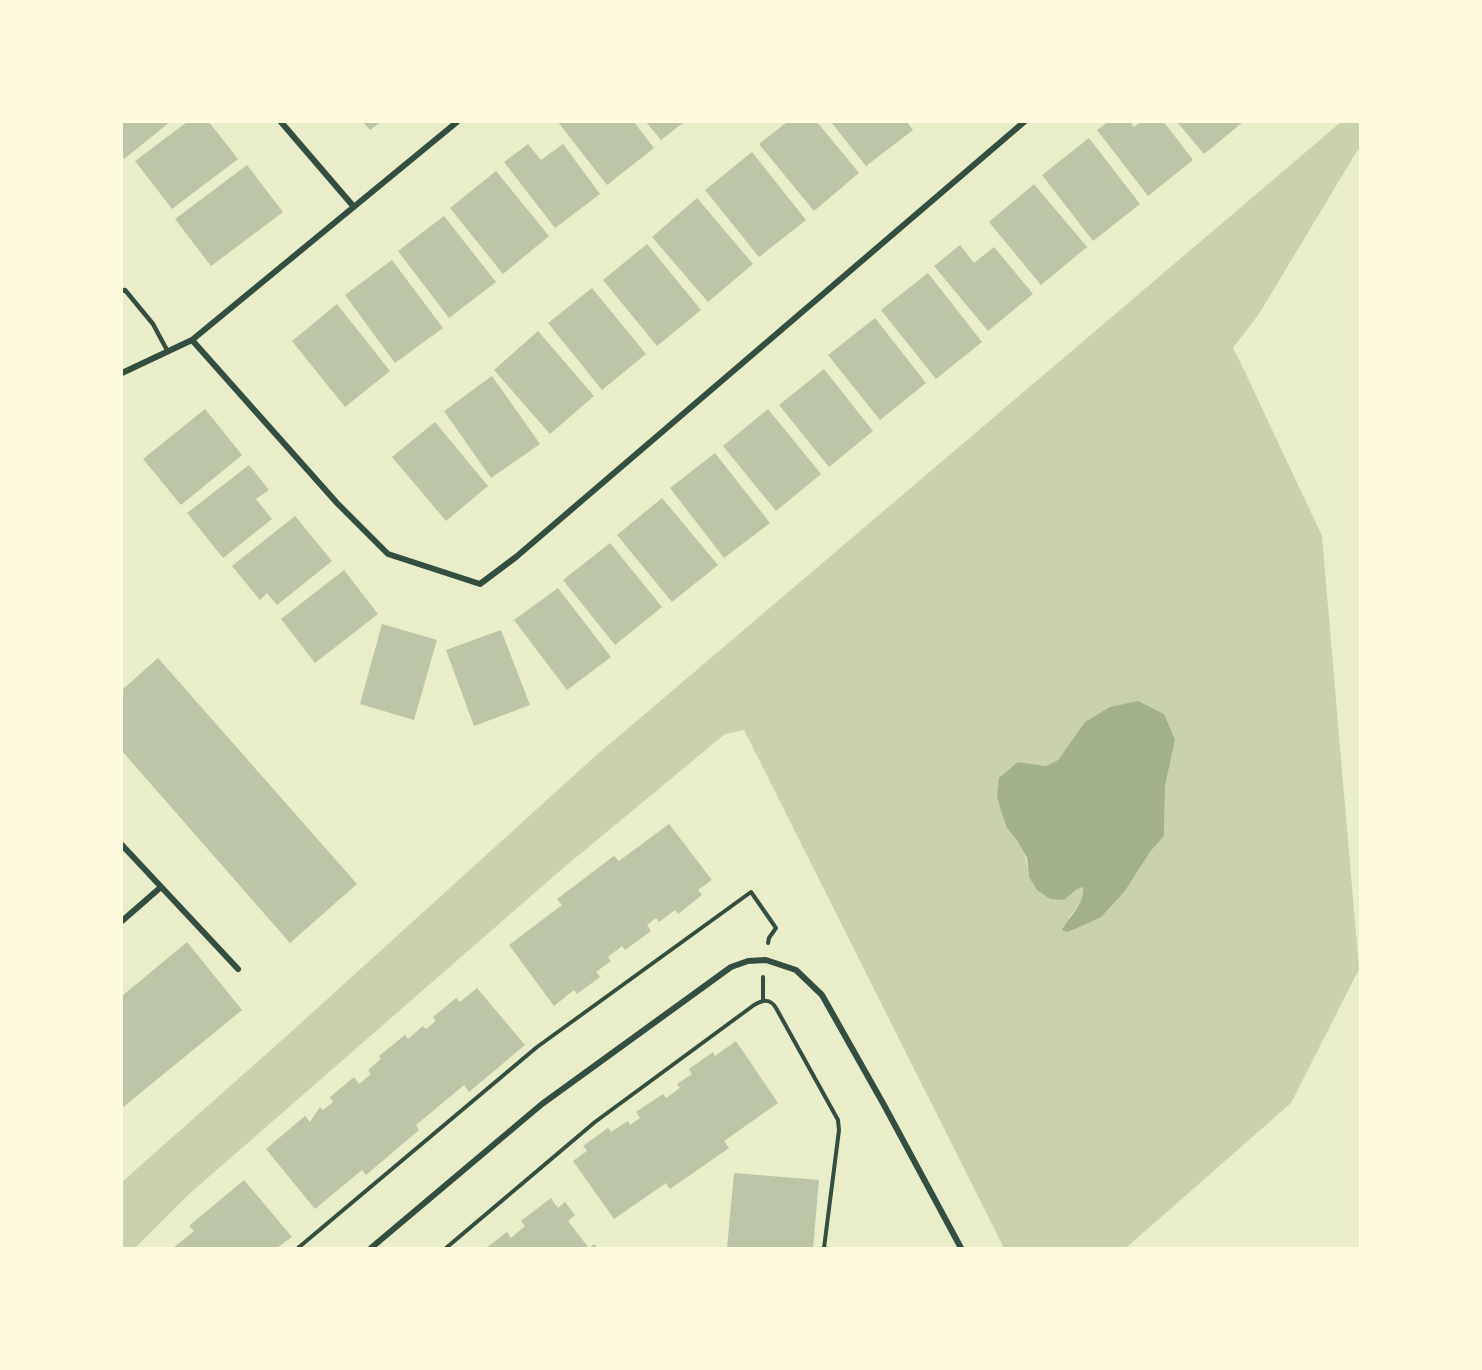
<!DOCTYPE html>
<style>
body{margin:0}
#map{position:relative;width:1482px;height:1370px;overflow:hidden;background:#e9edc9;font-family:Overpass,sans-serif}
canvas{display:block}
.frame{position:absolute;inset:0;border:123px solid #fefae0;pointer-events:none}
</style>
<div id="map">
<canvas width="1482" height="1370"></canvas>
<div class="frame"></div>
</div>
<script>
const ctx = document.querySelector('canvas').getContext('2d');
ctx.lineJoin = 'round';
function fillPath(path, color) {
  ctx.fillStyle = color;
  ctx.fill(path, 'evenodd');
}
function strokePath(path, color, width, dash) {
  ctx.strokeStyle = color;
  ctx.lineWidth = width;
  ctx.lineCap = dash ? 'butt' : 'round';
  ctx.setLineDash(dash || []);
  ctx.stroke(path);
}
const green = new Path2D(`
 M1341,122H1360V148L1357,151L1259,314L1233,348L1244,370L1322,536L1359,969L1291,1103L1127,1247V1248H1004L744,730L725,734L562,869L188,1195L135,1248H122V1182L291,1032L592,759ZM1085,722L1175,740L1165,786L1164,836L1150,852L1125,891L1068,919C1075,909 1085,900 1083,887L1076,890L1064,900L1029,877C1026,853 1023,847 1007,828L1018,762L1046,766L1058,760Z`);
const water = new Path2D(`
 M1138,701L1164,714L1175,740L1165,786L1164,836L1150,852L1125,891L1101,917L1075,929L1067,932L1062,930C1069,917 1085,903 1083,887L1076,890L1064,900L1050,899L1037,890L1029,877L1027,858L1018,842L1007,828L1001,811L997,796L999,778L1018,762L1046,766L1058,760L1085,722L1110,707Z`);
const building = new Path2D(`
 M122,122H170L124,159L122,155Z
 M187,122H209L238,159L172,209L135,161Z
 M363,122H381L370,130Z
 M558,122H634L654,148L607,185Z
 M646,122H684L661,140Z
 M787,122H817L859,173L814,211L759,144Z
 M831,122H907L913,130L866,166Z
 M1108,122H1130L1134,127L1141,122H1164L1193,160L1148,196L1097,130Z
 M1177,122H1243L1204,154Z
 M1089,138L1140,204L1093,241L1042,175Z
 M528,144L541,160L563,144L600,194L555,228L504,162Z
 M752,152L806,220L759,257L705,190Z
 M247,165L283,212L211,266L175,219Z
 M496,171L549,236L503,274L450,208Z
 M1034,184L1087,247L1041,285L989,222Z
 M697,198L753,264L708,302L652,237Z
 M444,216L496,282L449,318L398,251Z
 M647,244L701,310L657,346L603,280Z
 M960,245L974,263L994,247L1033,294L988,331L934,266Z
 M392,260L443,328L395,363L345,295Z
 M928,273L982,342L936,379L881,310Z
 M592,288L646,354L602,390L548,323Z
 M337,304L390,371L345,407L292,341Z
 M875,318L926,383L880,420L828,355Z
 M538,331L594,396L550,434L494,370Z
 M824,369L873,431L829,467L779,405Z
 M492,376L540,444L491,478L444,411Z
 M205,409L242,455L181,505L143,459Z
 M768,409L821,474L776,511L723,446Z
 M435,422L488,486L446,521L392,457Z
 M715,453L770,523L724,558L670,488Z
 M249,465L269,490L256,499L272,519L223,558L187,513Z
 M662,498L718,565L672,602L617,535Z
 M295,516L332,561L277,605L267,593L260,600L232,566Z
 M610,543L662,607L615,645L563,580Z
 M344,570L378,614L315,663L281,619Z
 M558,588L611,657L567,690L514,620Z
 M382,624L437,640L414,720L360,704Z
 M501,630L530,705L474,726L446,650Z
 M158,658L357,884L290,943L122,751V690Z
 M669,824L712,880L698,890L702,895L678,914L675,910L659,922L656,918L647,925L651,931L625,950L622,946L608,957L611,961L596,972L600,977L577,994L574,990L554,1006L509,945L562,905L557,899L614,856L619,861Z
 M187,942L242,1010L122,1108V996Z
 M477,988L525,1045L469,1092L464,1085L416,1125L419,1130L366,1175L362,1170L315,1209L266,1149L305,1116L310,1122L320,1107L323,1110L333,1102L330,1097L354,1077L359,1084L371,1074L368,1070L381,1059L379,1056L405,1035L408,1039L423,1026L426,1029L436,1021L433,1017L456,998L460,1002Z
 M736,1041L778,1103L724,1141L729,1148L670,1189L666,1183L614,1219L573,1161L587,1151L583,1146L608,1128L611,1132L628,1121L630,1125L640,1118L636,1112L663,1094L666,1098L680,1088L677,1084L692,1074L689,1069L713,1052L715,1056Z
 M734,1173L819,1180L813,1248H727Z
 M244,1180L292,1237L277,1248H173L194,1231L189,1226Z
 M551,1198L558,1208L565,1202L575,1215L568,1221L589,1248L594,1244L598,1248H486L507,1232L511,1238L525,1226L521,1221Z`);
const path = new Path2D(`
 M763,977V1001
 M298,1248L537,1047L751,892L776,928L769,938L768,943
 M446,1248L595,1122L754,1005C763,1000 770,998 776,1008L838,1120L839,1130L824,1248`);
const service = new Path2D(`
 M122,291L125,290L153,324L168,352`);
const minor = new Path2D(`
 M281,122L354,207
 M192,340L337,503L388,554L480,584L516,557L1024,122
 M122,373L192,340L457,122
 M122,845L238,969
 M122,921L161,887
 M371,1248L542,1104L731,967L748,961L766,960L796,970L822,995L884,1105L961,1248`);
fillPath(green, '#cad2ad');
fillPath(water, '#a3b18a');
fillPath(building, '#bcc5a7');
strokePath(path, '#344e41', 4);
strokePath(service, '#344e41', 4.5);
strokePath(minor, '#344e41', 6);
</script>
